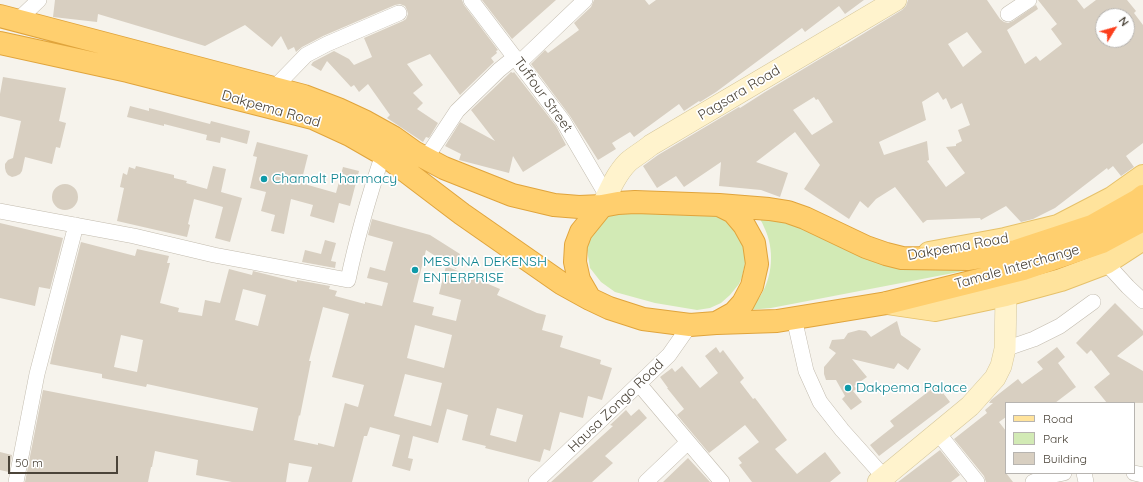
<!DOCTYPE html>
<style>
body{margin:0}
#map{position:relative;width:1143px;height:482px;overflow:hidden;background:#f6f3ec;font-family:Quicksand,sans-serif}
canvas{display:block}
.legend{position:absolute;left:1005px;top:402px;width:130px;height:72px;box-sizing:border-box;background:#fff;border:1px solid #b7b4b0;margin:0;padding:5px 7px;list-style:none;font-size:12px;color:#4b4439}
.legend li{display:flex;align-items:center;gap:8px;height:20px}
.legend b{width:20px;border:1px solid #b7b4b0}
.north{position:absolute;left:1095px;top:8px;width:40px;height:40px;box-sizing:border-box;background:#fff;border:1px solid #b7b4b0;border-radius:50%;rotate:53deg;font-size:11px;font-weight:700;line-height:16px;text-align:center;color:#4b4439}
.north::after{content:'';display:block;margin:auto;width:14px;height:18px;background:#fc3f1d;clip-path:polygon(50% 0,100% 100%,50% 72%,0 100%)}
.scale{position:absolute;left:8px;top:456px;width:110px;height:18px;box-sizing:border-box;border:2px solid #4b4439;border-top:0;padding-left:5px;font-size:12px;line-height:14px;white-space:nowrap;color:#4b4439;-webkit-text-stroke:3px #fff;paint-order:stroke}
</style>
<div id="map">
<canvas width="1143" height="482"></canvas>
<ul class="legend">
<li><b style="height:5px;background:#ffe39c"></b>Road</li>
<li><b style="height:11px;background:#d2eab5"></b>Park</li>
<li><b style="height:11px;background:#d8cfc1"></b>Building</li>
</ul>
<div class="north">N</div>
<div class="scale">50 m</div>
</div>
<script>
const ctx = document.querySelector('canvas').getContext('2d');
ctx.lineJoin = 'round';
function fillPath(path, color) {
  ctx.fillStyle = color;
  ctx.fill(path, 'evenodd');
}
function strokePath(path, color, width, dash) {
  ctx.strokeStyle = color;
  ctx.lineWidth = width;
  ctx.lineCap = dash ? 'butt' : 'round';
  ctx.setLineDash(dash || []);
  ctx.stroke(path);
}
function label(font, color, halo, rows, align = 'center') {
  ctx.font = font + ' Quicksand,sans-serif';
  ctx.lineWidth = 3.5;
  ctx.setLineDash([]);
  ctx.textBaseline = 'middle';
  ctx.strokeStyle = halo;
  ctx.fillStyle = color;
  for (const [text, x, y, turn = 0] of rows) {
    ctx.save();
    ctx.translate(x, y);
    ctx.rotate((+turn || 0) * Math.PI / 180);
    ctx.textAlign = isNaN(turn) ? turn : align;
    if (halo) ctx.strokeText(text, 0, 0);
    ctx.fillText(text, 0, 0);
    ctx.restore();
  }
}
const green = new Path2D(`
 M624,209L726,215L746,250L745,263L742,277L739,284L730,295L721,303L710,308L697,310L655,303L615,292L601,282L590,268L587,250L590,233L611,213Z
 M756,213L969,270L771,308L749,310C752,306 756,302 759,298C773,278 775,249 764,227C762,222 759,217 756,213Z`);
const building = new Path2D(`
 M55,0H462L464,5L498,50L496,51L497,53L491,58L494,62L460,95L430,54L407,64L423,85L413,93L423,103L417,109L438,123L429,138L426,137L423,142L387,118L390,115L368,84L359,92L354,85L351,87L327,61L321,71L311,65L313,62L334,51L349,59L354,65L372,57L364,38L403,21L406,19L408,14L407,10L405,6L400,4L395,5L323,36L302,47L296,52L294,47L288,50L281,36L272,47L245,25L205,46L98,14L97,22L53,17Z
 M482,0H556L512,39Z
 M594,0H645L649,5L656,0H864L845,14L839,6L805,32L802,28L716,92L700,102L699,101L684,111L679,104L634,137L630,132L612,143L616,149L598,160L570,116L531,64L545,50L548,53L579,30L574,23L591,7Z
 M908,0H987L1000,19L1004,22L1008,23L1013,21L1036,5L1038,9L1007,30L1025,64L1036,56L1040,61L1062,44L1051,29L1057,24L1038,0H1077L1084,9L1096,0H1127L1136,11L1134,13L1143,25V143L1126,156L1134,167L1121,176L1113,166L1108,170L1107,168L1055,208L1033,219L1021,222L1006,206L981,220L980,218L927,220L923,223L895,187L876,199L868,208L860,201L849,219L804,189L820,165L795,132L756,162L788,173L780,197L761,190L719,186L721,162L684,187L676,176L657,188L643,166L658,155L739,107L740,108L765,92L840,47V48L902,10L906,6ZM1103,16H1127V40H1103ZM967,32L982,52L963,67L948,44ZM938,92L943,100L946,98L951,109L962,103L970,125L958,130L962,141L956,144V146L946,147L965,173L946,187L927,161L929,160L927,141L884,155L879,142L926,120L922,102ZM814,97L816,100L818,99L833,122L812,135L793,110Z
 M511,72L513,73L514,72L556,126L566,145L523,172L513,156L509,173L459,160L461,154L445,146L460,122L495,141L471,110Z
 M3,77L66,88L59,121L66,123L60,148L56,147L52,164L25,157L22,171L20,174L16,176L12,177L8,175L6,172L5,168V164L8,160L13,158L21,121L0,116V94Z
 M130,106L149,111V108L210,124L211,121L250,131L247,144L221,137L220,143L206,140L207,135L164,124V126L127,117Z
 M257,142L308,155L301,183L336,193L343,167L359,171L350,206L339,203L334,223L310,216L313,205L291,199L284,234L271,231L275,215L261,211L266,192L250,188L257,157L253,156Z
 M136,166L174,175V178L187,181L186,183L207,189L213,166L226,169L221,192L242,198L230,242L215,238L223,207L194,199L188,224L190,225L187,237L117,221L124,188L120,187L123,173L127,175L129,167L135,169Z
 M52 197a13 13 0 1 1 26 0a13 13 0 1 1-26 0Z
 M372,219L430,235L460,254L456,269L426,250L413,302L434,307L432,315L456,321L461,300L439,294L446,266L500,289L497,295L537,313L546,315L542,330L563,336L560,347L601,360L600,364L612,368L602,400L588,396L583,418L560,412L550,451L544,449L540,462L485,448L486,446L462,440L468,415L447,409L438,443L413,436L408,458L413,459L410,471L392,466L400,435L370,427L367,436H364L352,482H308L312,467L289,463L286,482H232L196,475L198,460L155,451L152,467H151L148,482H25L43,390L253,431L258,408L147,384L146,387L102,378V374L50,364L54,346L81,242L135,256L137,249L169,256L167,263H170L160,303L179,308L178,312L202,316L205,300L220,303L229,269L252,275L253,271L297,282V280L330,286L329,289L337,291L335,296L365,304V302L382,306L388,283L367,278L370,267L385,271L393,242L368,235ZM243,289L266,295L258,326L235,320ZM323,307L349,314L332,377L364,385L358,407L345,403L334,447L318,443V445L294,440L299,415L300,416L311,361H309ZM415,325L452,335L444,368L407,358ZM121,335L143,340L137,372L114,367ZM405,374L442,383L431,426L394,416ZM497,408L523,415L516,442L490,435Z
 M0,223L63,238L50,289L39,287L35,306L0,298Z
 M325,240L336,243L331,261L336,262L335,268L302,262L305,250L321,254Z
 M1115,303L1143,331V335L1117,356L1143,371V403H1107L1094,387L1110,374L1091,350L1087,354L1076,343Z
 M897,321L901,335L921,349L908,370L898,363L894,369L852,359L867,377L854,386L857,389L853,391L862,402L851,410L842,399L845,396L836,380H826L824,374V367L836,353L829,348L832,340L844,339L848,333L859,330L866,331L871,337Z
 M716,347L720,353L723,350L744,378L740,382L753,399L755,398L787,440L775,449L797,474L825,452L841,473L830,482H752L739,465L742,463L738,458L759,442L745,425L709,453L677,415L684,409L667,388H668L660,377L672,368L675,372L682,366L700,388L718,373L705,356Z
 M1057,347L1065,357L1058,363L1076,387L1055,403H1006V417L999,422L1006,431V473L1013,482H986L984,476L954,439L987,413L985,410L993,403H989L991,400L1018,379L1022,384L1043,369L1037,362Z
 M937,385L950,402L879,456L870,445L894,426L890,421Z
 M639,409L647,418L605,456L613,463L592,482H551L613,426L610,425L626,410L631,416Z
 M940,450L960,475L951,482H898Z
 M0,452L12,455L9,472L0,470Z
 M688,458L710,482H663Z`);
const street = new Path2D(`
 M471,0L563,121L607,196
 M1008,14L1029,0
 M18,20L39,0
 M519,63L585,0
 M274,88L306,55L327,44L399,13
 M426,158L457,111L499,70L515,57
 M0,211L134,236L214,255L348,280C357,237 369,196 383,154
 M1106,263L1128,287L1143,301
 M794,318L806,371L820,402L842,430L884,477
 M1005,349L1034,339L1060,326L1093,302
 M639,384L722,482
 M938,433L977,482
 M1084,473L1086,482
 M1134,473L1143,475
 M16,482L37,374L76,225
 M536,482L669,355L690,325
 M646,482L688,442
 M1033,482L1048,476L1064,473`);
const secondary = new Path2D(`
 M602,206C609,191 616,174 628,162C635,156 644,151 651,145L896,0
 M878,482L970,406L995,378L1001,366L1005,349L1006,295`);
const primary = new Path2D(`
 M929,253L1005,239L1058,226L1112,198L1143,176
 M887,303L935,310L1006,295L1061,280L1106,263L1143,239`);
const highway = new Path2D(`
 M0,16L304,96L338,109L366,122L393,137L414,152L444,168L512,195L554,205L579,207L602,206L618,203L635,202L719,205L769,209L788,212L805,218L866,247L886,254L902,258L969,259L1016,251L1092,226L1138,200L1143,196
 M0,43L128,71L313,118L350,135L383,154L462,214L561,283L590,299L609,308L643,319L690,325L716,323L734,313L743,303L752,286L757,264L754,243L744,225L733,212L719,205
 M590,299L579,280L575,262L576,245L581,232L602,206
 M717,323L777,321L887,303L1023,269L1102,242L1143,220`);
const markers = [
 [264,179,4,"#0f9aa8"],
 [415,270,4,"#0f9aa8"],
 [848,388,4,"#0f9aa8"]
];
const streetNames = [
 ["Pagsara Road",739,93,-31],
 ["Tuffour Street",543,95,54],
 ["Dakpema Road",271,109,16],
 ["Dakpema Road",958,247,-10],
 ["Tamale Interchange",1017,267,-16],
 ["Hausa Zongo Road",616,406,-44]
];
const cultureNames = [
 ["Chamalt Pharmacy",272,179],
 ["MESUNA DEKENSH",423,262],
 ["ENTERPRISE",423,278],
 ["Dakpema Palace",856,388]
];
fillPath(green, '#d2eab5');
fillPath(building, '#d8cfc1');
strokePath(street, '#c2bbae', 16);
strokePath(secondary, '#d6c79b', 22);
strokePath(primary, '#e6c16a', 24);
strokePath(highway, '#e0a43c', 24);
strokePath(street, '#fff', 15);
strokePath(secondary, '#fff3cd', 21);
strokePath(primary, '#ffe39c', 22);
strokePath(highway, '#ffcf6e', 22);
for (const [x, y, r, color] of markers) {
  const dot = new Path2D();
  dot.arc(x, y, r, 0, 2 * Math.PI);
  ctx.fillStyle = color;
  ctx.fill(dot);
  strokePath(dot, '#fff', 1.5);
}
label('14px', '#4b4439', '#fff', streetNames);
label('14px', '#0d838f', '#fff', cultureNames, 'left');
</script>
